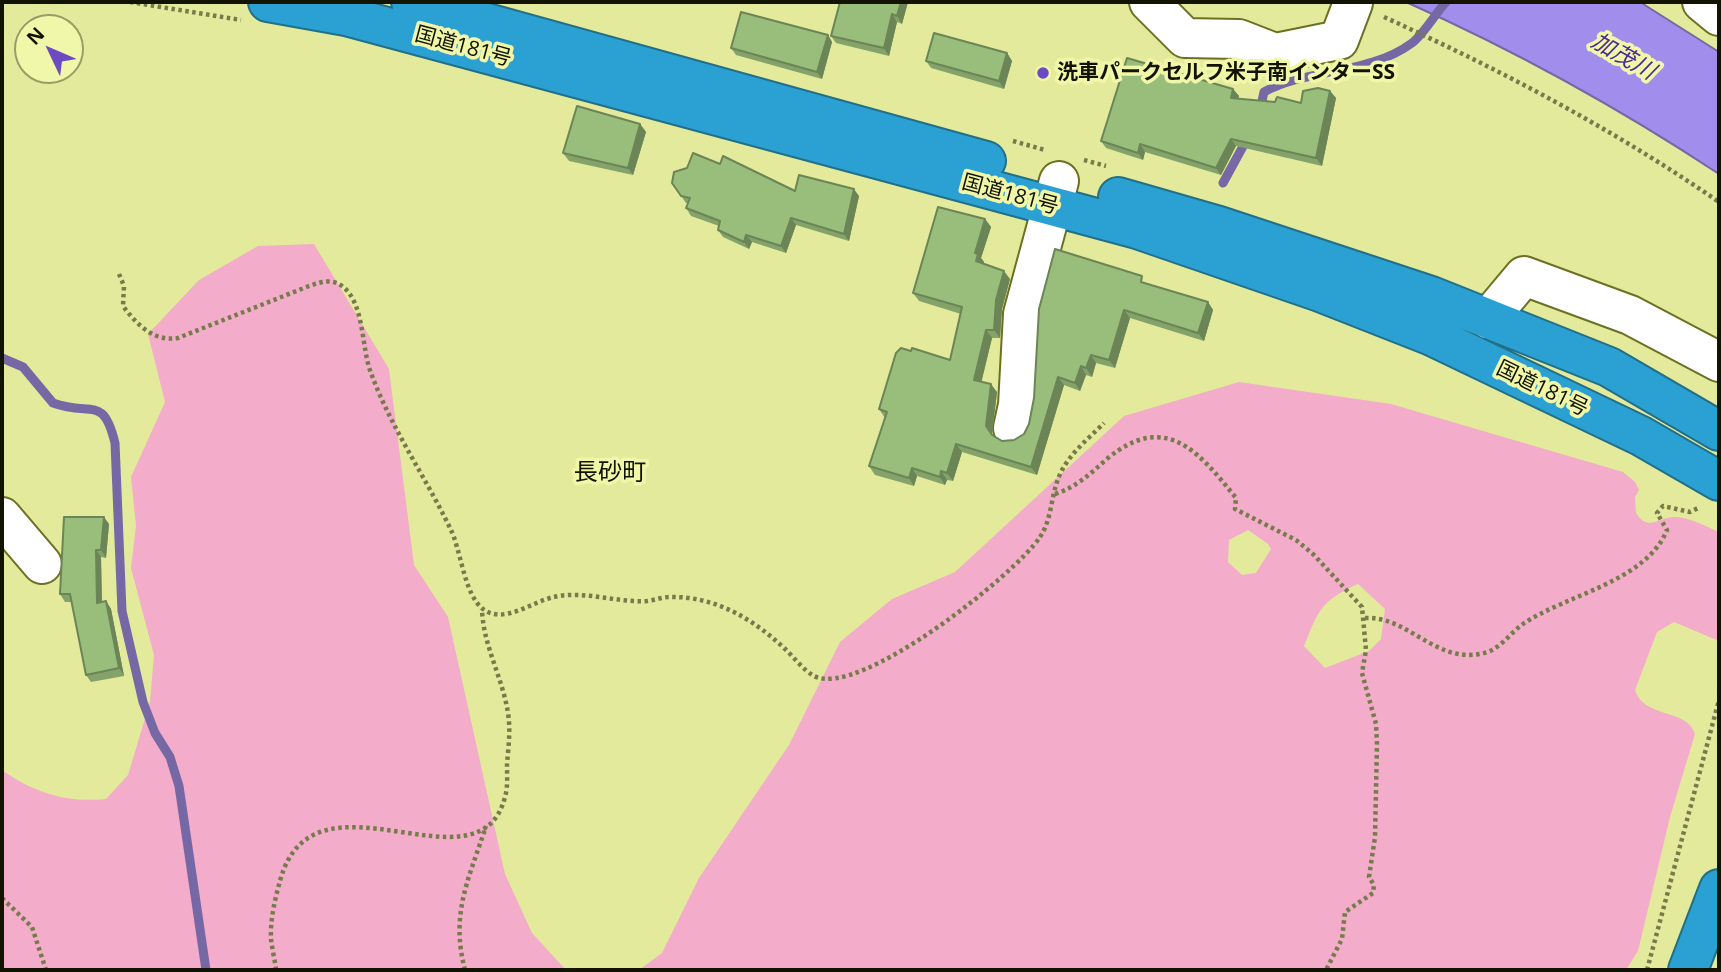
<!DOCTYPE html>
<meta charset="utf-8">
<style>
body{margin:0}
#map{position:relative;width:1721px;height:972px;overflow:hidden;background:#e4ea9c;font-family:"Open Sans",sans-serif}
canvas{display:block}
.frame{position:absolute;inset:0;border:4px solid #121300;pointer-events:none}
.north{position:absolute;left:14px;top:14px;width:70px;height:70px;box-sizing:border-box;background:#f1f7a9;border:2px solid #989c65;border-radius:50%;rotate:314deg;font-size:19px;font-weight:700;line-height:28px;text-align:center;color:#121300}
.north::after{content:'';display:block;margin:auto;width:24px;height:32px;background:#6c4ac2;clip-path:polygon(50% 0,100% 100%,50% 72%,0 100%)}
</style>
<div id="map">
<canvas width="1721" height="972"></canvas>
<div class="frame"></div>
<div class="north">N</div>
</div>
<script>
const ctx = document.querySelector('canvas').getContext('2d');
ctx.lineJoin = 'round';
function fillPath(path, color) {
  ctx.fillStyle = color;
  ctx.fill(path, 'evenodd');
}
function strokePath(path, color, width, dash) {
  ctx.strokeStyle = color;
  ctx.lineWidth = width;
  ctx.lineCap = dash ? 'butt' : 'round';
  ctx.setLineDash(dash || []);
  ctx.stroke(path);
}
function label(font, color, halo, rows, align = 'center') {
  ctx.font = font + ' "Open Sans","Noto Sans JP",sans-serif';
  ctx.lineWidth = 7;
  ctx.setLineDash([]);
  ctx.textBaseline = 'middle';
  ctx.strokeStyle = halo;
  ctx.fillStyle = color;
  for (const [text, x, y, turn = 0] of rows) {
    ctx.save();
    ctx.translate(x, y);
    ctx.rotate((+turn || 0) * Math.PI / 180);
    ctx.textAlign = isNaN(turn) ? turn : align;
    if (halo) ctx.strokeText(text, 0, 0);
    ctx.fillText(text, 0, 0);
    ctx.restore();
  }
}
const green = new Path2D(`
 M314,244L389,369L414,565L448,617L505,874L532,933L566,970H2V770C34,793 67,803 106,799L128,775L150,702L154,655L131,568L136,526L131,477L165,402L148,334L199,280L258,246Z
 M1239,382L1391,404L1623,472L1635,482L1639,490L1635,497L1636,513C1649,533 1659,516 1676,517C1689,517 1707,527 1719,532V641L1674,622L1657,632L1635,690C1644,719 1687,708 1695,734L1670,817L1638,951L1626,970H639L662,953L699,878L789,745L840,642L892,599L955,572L1124,416ZM1248,530L1268,544L1271,549L1256,573L1242,575L1228,562L1229,540ZM1358,584L1385,609L1381,639L1369,651L1325,668L1304,646C1319,609 1321,601 1358,584Z`);
const water = new Path2D(`
 M1406,2H1640L1719,52V174C1619,108 1516,51 1406,2Z`);
const stream = new Path2D(`
 M1260,110L1264,92C1308,68 1369,75 1412,43C1424,34 1435,14 1446,2
 M1223,183L1247,139
 M2,358L23,367L53,403C92,417 103,394 115,443L122,611L143,702L155,733L170,757L179,786L206,970`);
const path = new Path2D(`
 M130,2L241,20
 M1384,17C1501,70 1613,129 1719,202
 M1013,141L1045,150
 M1084,160L1106,166
 M119,274L124,286L123,306C137,325 154,342 178,338L309,286C321,282 331,278 342,286C365,303 361,348 371,373C391,428 425,476 450,528C461,549 464,595 483,609C504,625 533,601 554,597C584,590 617,603 647,601C655,600 663,597 670,597C715,596 753,619 784,648C793,656 803,670 814,676C859,699 1015,575 1040,537C1051,521 1051,499 1057,482C1065,457 1086,441 1104,423
 M1055,494C1077,487 1091,473 1108,458C1166,411 1199,452 1236,498L1235,509L1296,540L1314,555L1362,607L1366,650L1362,673L1376,724L1377,744L1375,837L1369,877L1374,885L1373,893L1345,912L1342,939L1326,970
 M1365,618C1400,616 1425,648 1458,654C1470,656 1484,655 1494,649C1505,642 1513,631 1523,624C1565,595 1646,582 1667,530L1657,513L1663,506L1690,512L1700,507
 M2,898L32,927L46,970
 M276,970C275,960 272,949 271,939C270,920 275,899 280,881C313,758 479,899 505,797C508,787 507,775 507,765C508,751 510,736 509,722C506,683 483,648 482,609
 M465,970C450,913 469,879 486,826
 M1647,970L1719,700`);
const minor = new Path2D(`
 M1149,2L1185,38L1239,39L1275,53L1339,40L1353,3
 M1702,2L1719,16
 M1488,319L1524,276L1630,315L1719,362
 M1013,428L1018,405L1023,314L1059,181
 M2,517L42,564`);
const highway = new Path2D(`
 M268,2L346,16L1137,229L1320,292L1432,336L1641,436L1719,481
 M411,2L986,161
 M1118,197L1219,226L1431,296L1609,367L1719,431
 M1688,970L1719,889`);
const wall = new Path2D(`
 M840,2H908L902,24L897,22L889,56L836,43L831,36Z
 M828,35L832,42L822,79L736,55L731,48Z
 M1007,53L1012,61L1004,89L931,68L926,61Z
 M1233,89L1239,96L1238,99L1301,103L1330,91L1336,98L1322,166L1236,146L1221,175L1145,152L1143,160L1106,148L1101,141Z
 M640,124L646,132L633,175L569,161L563,153Z
 M672,183L795,191L859,196L849,241L796,225L786,253L752,242L749,249L723,237L718,230L719,226L691,216L686,208L688,203H686Z
 M985,219L991,227L981,258L984,262V264L1010,279L1002,309L1000,338H992L981,382L997,392L992,434L993,436L1002,441L1014,440L1024,434L1029,424L1034,398L1148,284L1208,302L1213,310L1204,341L1130,318L1115,368L1096,363L1092,377L1086,375L1080,391L1064,385L1037,475L962,452L953,481L947,480L945,485L917,476L914,486L875,475L869,466L885,418L879,409L911,351L950,360L961,314L919,301L913,293Z
 M109,524L106,558L101,557L102,602L106,601L111,609L124,676L91,682L86,675L72,602H65L60,594Z`);
const shadedWall = new Path2D(`
 M901,2H908L902,24L897,16Z
 M892,14L897,22L889,56L884,48Z
 M828,35L832,42L822,79L817,72Z
 M1007,53L1012,61L1004,89L999,81Z
 M1233,89L1239,96L1236,106L1231,98Z
 M1330,91L1336,98L1322,166L1316,158Z
 M640,124L646,132L633,175L628,168Z
 M1231,139L1236,146L1221,175L1216,168Z
 M1140,144L1145,152L1143,160L1138,153Z
 M854,189L859,196L849,241L844,234Z
 M791,218L796,225L786,253L781,246Z
 M985,219L991,227L981,258L984,262L982,270L976,261L975,253Z
 M746,235L752,242L749,249L744,242Z
 M1004,271L1010,279L1002,309L1000,338L994,330L996,300Z
 M1208,302L1213,310L1204,341L1198,333Z
 M1124,310L1130,318L1115,368L1109,360Z
 M986,330L992,338L980,388L974,380Z
 M1091,355L1096,363L1092,377L1086,368Z
 M1081,366L1086,375L1080,391L1075,383Z
 M1058,377L1064,385L1037,475L1031,467Z
 M991,384L997,392L992,434L998,444L986,426Z
 M956,444L962,452L953,481L947,473Z
 M912,468L917,476L914,486L909,478Z
 M941,471L947,480L945,485L940,477Z
 M104,517L109,524L106,558L101,550Z
 M96,550L101,557L102,611L97,603Z
 M106,601L111,609L124,676L119,668Z`);
const building = new Path2D(`
 M840,2H901L897,16L892,14L884,48L831,36Z
 M741,12L828,35L817,72L731,48Z
 M934,33L1007,53L999,81L926,61Z
 M1127,58L1233,89L1231,98L1275,102L1277,97L1301,103L1303,91L1318,88L1330,91L1316,158L1231,139L1216,168L1140,144L1138,153L1101,141Z
 M577,106L640,124L628,168L563,153Z
 M693,153L720,164L723,156L795,191L799,175L854,189L844,234L791,218L781,246L746,235L744,242L718,230L720,221L686,208L690,198L681,196L672,183L674,172L687,168Z
 M938,207L985,219L975,253L978,254L976,261L1004,271L996,300L994,330H986L974,380L991,384L986,426L992,435L1002,441L1014,440L1024,434L1029,424L1034,398L1039,309L1055,249L1142,276L1141,282L1208,302L1198,333L1124,310L1109,360L1091,355L1086,368L1081,366L1075,383L1058,377L1031,467L956,444L947,473L941,471L940,477L912,468L909,478L869,466L887,412L879,409L896,353L901,348L911,351L912,348L950,360L962,307L913,293Z
 M64,517H104L101,550H96L97,603L106,601L119,668L86,675L70,594H60Z`);
const markers = [
 [1043,73,7,"#6c4ac2"]
];
const streetNames = [
 ["国道181号",463,47,15],
 ["国道181号",1010,195,15],
 ["国道181号",1542,389,26]
];
const poiNames = [
 ["洗車パークセルフ米子南インターSS",1057,73]
];
const waterNames = [
 ["加茂川",1623,57,30]
];
const quarterNames = [
 ["長砂町",610,473]
];
fillPath(green, '#f3acca');
fillPath(water, '#a18deb');
strokePath(water, '#7668a4', 2);
strokePath(stream, '#7668a4', 9);
strokePath(minor, '#6c7023', 42);
strokePath(highway, '#226f88', 42);
strokePath(path, '#777a4b', 4.5, [3.5, 3.5]);
strokePath(minor, '#fff', 38);
strokePath(highway, '#2ba0d2', 38);
fillPath(wall, '#84a36a');
fillPath(shadedWall, '#6b8556');
fillPath(building, '#99be7b');
strokePath(building, '#6b8556', 2);
for (const [x, y, r, color] of markers) {
  const dot = new Path2D();
  dot.arc(x, y, r, 0, 2 * Math.PI);
  ctx.fillStyle = color;
  ctx.fill(dot);
  strokePath(dot, '#f1f7a9', 2.5);
}
label('21px', '#121300', '#f1f7a9', streetNames);
label('bold 21px', '#121300', '#f1f7a9', poiNames, 'left');
label('italic 23px', '#4d2996', '#f1f7a9', waterNames);
label('24px', '#121300', '#f1f7a9', quarterNames);
</script>
